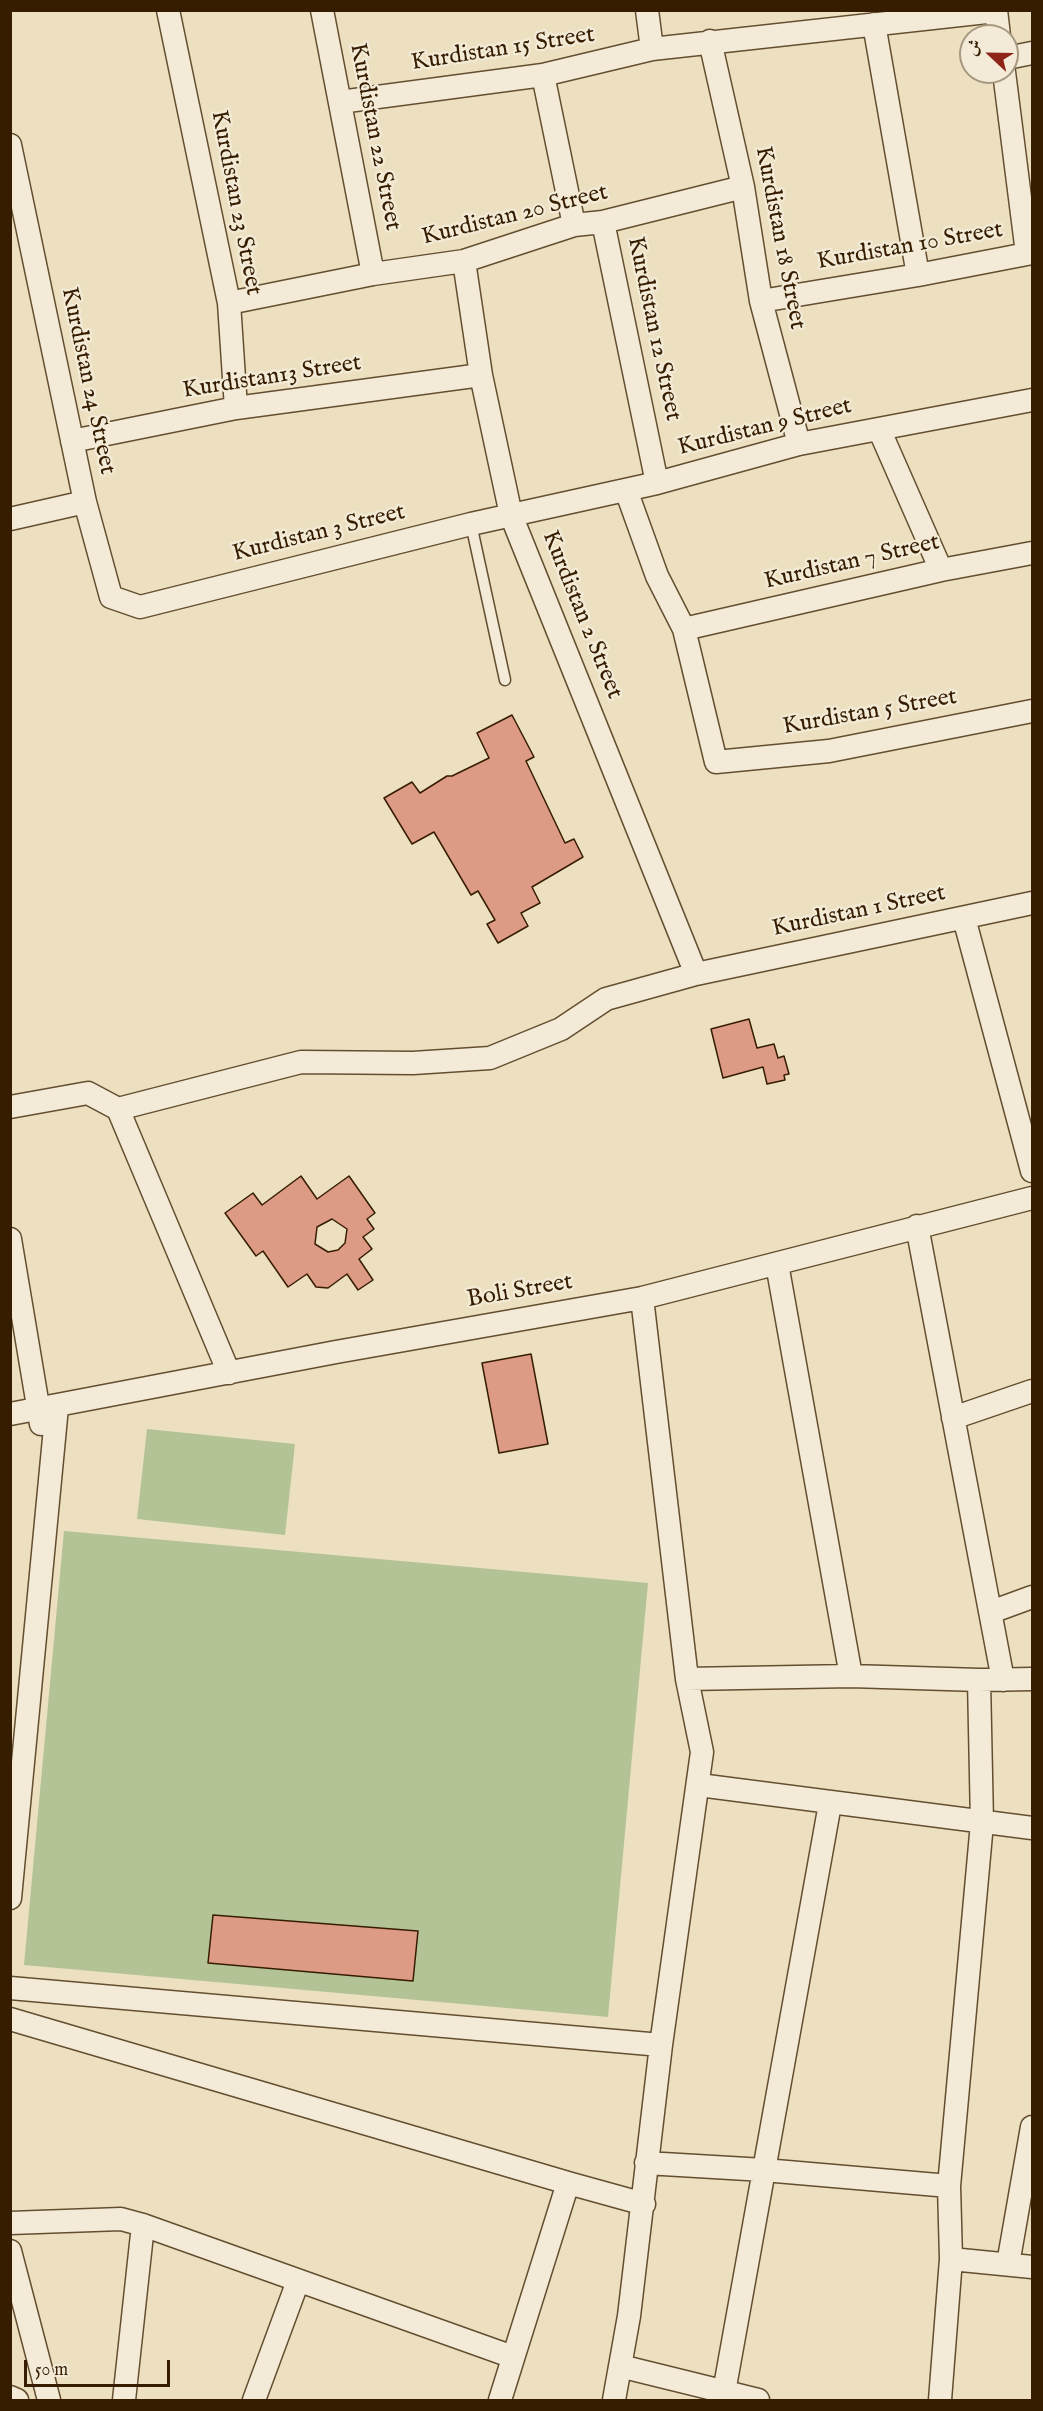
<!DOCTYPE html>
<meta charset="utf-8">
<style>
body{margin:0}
#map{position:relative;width:1043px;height:2411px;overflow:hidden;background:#ece0c1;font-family:"IM FELL English",Amiri,serif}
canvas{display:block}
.frame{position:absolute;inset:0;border:12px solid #361d00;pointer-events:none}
.north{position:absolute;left:959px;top:24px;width:60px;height:60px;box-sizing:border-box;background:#f3ebd7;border:2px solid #a79981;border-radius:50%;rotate:292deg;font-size:16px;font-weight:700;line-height:24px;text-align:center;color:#361d00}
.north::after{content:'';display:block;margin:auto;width:21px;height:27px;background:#8f2418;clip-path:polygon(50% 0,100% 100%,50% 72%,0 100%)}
.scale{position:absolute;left:24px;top:2360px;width:146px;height:27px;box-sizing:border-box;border:3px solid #361d00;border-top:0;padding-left:8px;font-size:18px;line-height:21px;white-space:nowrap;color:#361d00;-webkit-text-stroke:4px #f3ebd7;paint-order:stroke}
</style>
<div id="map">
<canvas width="1043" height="2411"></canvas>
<div class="frame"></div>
<div class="north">ش</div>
<div class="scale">50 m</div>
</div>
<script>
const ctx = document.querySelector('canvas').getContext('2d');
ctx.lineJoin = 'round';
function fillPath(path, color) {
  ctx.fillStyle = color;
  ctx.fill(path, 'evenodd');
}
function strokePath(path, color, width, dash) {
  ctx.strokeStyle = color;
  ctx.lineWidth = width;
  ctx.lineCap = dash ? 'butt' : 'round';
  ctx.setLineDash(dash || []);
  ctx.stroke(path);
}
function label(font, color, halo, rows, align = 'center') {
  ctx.font = font + ' "IM FELL English",serif';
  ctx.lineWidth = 4.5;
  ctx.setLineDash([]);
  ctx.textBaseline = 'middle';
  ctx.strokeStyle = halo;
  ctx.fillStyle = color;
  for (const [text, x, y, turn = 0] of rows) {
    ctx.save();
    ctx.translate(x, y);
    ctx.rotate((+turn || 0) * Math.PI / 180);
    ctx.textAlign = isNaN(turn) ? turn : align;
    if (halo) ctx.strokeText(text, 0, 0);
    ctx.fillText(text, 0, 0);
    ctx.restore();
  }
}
const green = new Path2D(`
 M147,1429L295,1444L285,1535L137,1519Z
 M64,1531L648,1583L608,2017L24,1965Z`);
const building = new Path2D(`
 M512,715L534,757L526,761L565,843L574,839L583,857L532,887L540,903L521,913L528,926L498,943L487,924L495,920L478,891L471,895L434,832L412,844L384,798L412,782L420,793L447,776H452L489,758L477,733Z
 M749,1019L757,1048L774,1044L778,1058L784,1056L789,1074L784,1075L785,1080L767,1084L763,1067L723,1078L711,1029Z
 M301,1176L317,1199L349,1176L375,1213L367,1219L374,1229L363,1237L372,1249L359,1259L373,1280L358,1290L347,1274L328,1288L316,1287L307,1274L288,1287L263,1251L256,1256L225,1213L253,1193L262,1205ZM332,1219L347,1229L345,1243L338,1250L328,1252L315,1244L317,1227Z
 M531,1354L548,1444L499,1453L482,1363Z
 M213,1915L418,1931L413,1981L208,1963Z`);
const service = new Path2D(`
 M471,524L505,680`);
const minor = new Path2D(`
 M168,10L229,303L236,408
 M322,10L373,274
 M647,10L652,49
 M996,10L999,36
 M874,24L918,275
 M710,41L743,187L761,301L799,444
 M1007,58L1032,53
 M1004,72L1027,253
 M543,75L574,225
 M340,102L543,75L652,49L996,11
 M10,145L85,502L111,597L140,607L471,524L657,483L799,444L1032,400
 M603,222L657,483
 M464,261L481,375L511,515L696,974
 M761,301L918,275L1032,253
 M229,303L373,274L464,261L574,225L603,222L743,187
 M879,429L941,570
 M72,441L236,408L481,375
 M626,490L657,576L684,629L716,762L829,751L1032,711
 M10,519L85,502
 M684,629L941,570L1032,553
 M964,918L1032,1171
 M10,1107L88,1093L118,1109L229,1373
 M118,1109L301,1062L413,1063L490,1058L561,1029L606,999L696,974L1032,903
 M917,1226L1003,1680
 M10,1239L41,1424
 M777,1264L851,1676
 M10,1414L336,1352L642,1298L1032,1198
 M953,1418L1032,1391
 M991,1612L1032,1597
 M687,1679L851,1676L979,1680L1032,1679
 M699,1785L1032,1828
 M10,1898L57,1407
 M10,1988L661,2045
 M10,2019L568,2183
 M646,2163L764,2170L949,2186
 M10,2223L121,2219L143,2225L513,2357
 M10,2251L49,2400
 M951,2259L1032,2267
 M1008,2264L1032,2127
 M620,2366L758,2400
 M724,2392L830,1804
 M10,2397L17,2400
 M124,2400L143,2225
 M254,2400L298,2281
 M500,2400L568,2183L644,2204
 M614,2400L629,2316L661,2045L702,1752L687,1679L642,1298
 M940,2400L951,2259L949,2186L982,1823L979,1680`);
const streetNames = [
 ["Kurdistan 15 Street",503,50,-9],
 ["Kurdistan 22 Street",374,137,79],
 ["Kurdistan 23 Street",235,203,79],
 ["Kurdistan 20 Street",515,216,-14],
 ["Kurdistan 18 Street",779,238,79],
 ["Kurdistan 10 Street",910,247,-10],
 ["Kurdistan 12 Street",653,329,78],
 ["Kurdistan13 Street",272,378,-9],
 ["Kurdistan 24 Street",87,381,78],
 ["Kurdistan 9 Street",765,428,-14],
 ["Kurdistan 3 Street",319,534,-14],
 ["Kurdistan 7 Street",852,563,-13],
 ["Kurdistan 2 Street",581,615,68],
 ["Kurdistan 5 Street",870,713,-10],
 ["Kurdistan 1 Street",859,912,-12],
 ["Boli Street",520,1292,-10]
];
fillPath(green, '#b3c396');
fillPath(building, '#dd9a84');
strokePath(building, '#361d00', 1.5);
strokePath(service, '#644e30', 13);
strokePath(minor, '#644e30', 25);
strokePath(service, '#f3ebd7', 10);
strokePath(minor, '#f3ebd7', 22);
label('24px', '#361d00', '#f3ebd7', streetNames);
</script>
